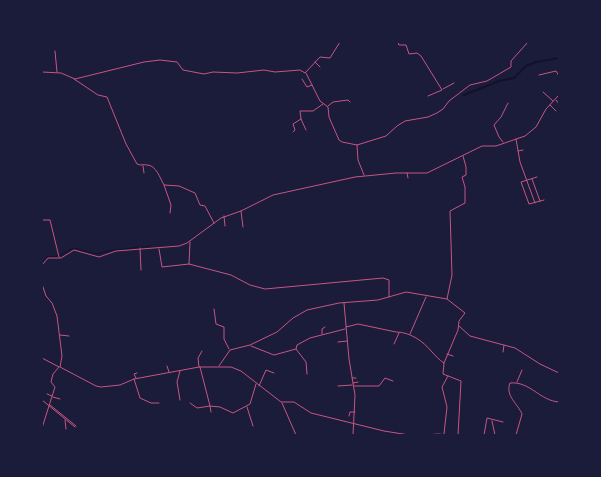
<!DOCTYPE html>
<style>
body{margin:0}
#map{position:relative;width:601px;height:477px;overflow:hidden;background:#1b1b3a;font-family:Commissioner,sans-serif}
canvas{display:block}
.frame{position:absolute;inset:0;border:43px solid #1b1b3a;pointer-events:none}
</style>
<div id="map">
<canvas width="601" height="477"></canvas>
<div class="frame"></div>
</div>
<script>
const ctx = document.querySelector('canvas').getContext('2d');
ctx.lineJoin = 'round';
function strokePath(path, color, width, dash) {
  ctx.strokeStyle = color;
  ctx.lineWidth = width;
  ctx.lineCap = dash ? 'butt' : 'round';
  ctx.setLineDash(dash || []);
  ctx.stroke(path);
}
const stream = new Path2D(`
 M42,262L47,257L58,256L74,248L96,254L108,251L150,246`);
const canal = new Path2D(`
 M464,95L499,81L514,78L526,66L536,62L559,58`);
const minor = new Path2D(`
 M398,42L399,45H406L409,54L417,53L421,56L442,90L428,96
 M55,51L57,72
 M315,62L320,67
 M306,73L320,101L328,107L329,117L339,140L342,142L357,145L358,160L364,175
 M539,75L556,71L559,76
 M74,79L98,95L107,97L126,144L137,164C141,166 143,164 147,165C156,165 160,178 164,185L179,186L195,193L200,205L205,206L214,223
 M302,79L307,87L312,85
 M443,89L454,83
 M543,92L553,101
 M556,100L559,104
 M550,105L556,111
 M328,106L333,102L348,100L350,102
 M306,130L301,119L300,111H313L323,104
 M293,132L295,130L293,124L301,119
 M516,139L520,162L535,203
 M503,142L499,137L494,125L501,117L508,103
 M357,145L386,136L397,126L405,121L428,117L437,113L443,109L449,101L470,85L487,81L511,67V61L528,42
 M518,151L523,150
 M143,166L144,173
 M407,173L408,178
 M537,177L521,182L529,204L544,200
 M532,179L540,201
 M164,185L171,205L170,213
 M241,211L243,227
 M224,216L225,226
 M42,220H50L59,257
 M140,248L141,270
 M159,249L162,267L189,264L231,275L250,285L265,289L383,278L389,280V297
 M189,264L190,242
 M344,303L349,359L355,395L353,435
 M214,309L216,324L224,327V339L229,349
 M459,326L470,336L515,348L540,364L559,373
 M346,327L358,324L396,332C410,332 423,341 432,352C436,356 439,360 444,363L443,374L461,381L458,435
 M322,334V329L325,327
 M410,334L426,297
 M60,335L69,336
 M338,342L347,341
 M394,344L399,333
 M251,346L274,355L296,349
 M503,352L504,345
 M447,354L453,356
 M42,358L59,367
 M444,363L458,330L459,321L465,313L447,299L452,275L450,211L465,203V187L462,177L466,175V167L463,156
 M167,366L169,372
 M219,366L230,350L250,345L277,332L293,318L307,310L339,303L378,300L406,292L447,299
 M199,367L198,358L202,351
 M200,367L210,406L220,407L233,413L250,404L256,384
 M307,374L306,362L296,349L297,345L310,338L345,329
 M136,378L134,374L137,373
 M352,378H356
 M134,379L140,398L151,403H159
 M517,382L522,370
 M353,383L358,382
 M259,386L266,370L274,373
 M338,386L352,385
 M354,386H379L385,378L393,381
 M47,394L52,396
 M53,397L60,399
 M42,400L75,427
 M180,400L177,382L180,371
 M190,403L197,408L210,406L211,412
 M282,403L296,435
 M50,405L76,426
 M247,407L253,426
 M349,416L350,412H355
 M65,420L66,429
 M492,421L495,435
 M42,428L55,387L51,382L53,374L59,367
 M444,434L447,407L442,387L448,376
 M484,435L487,418L503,422
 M516,435L522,414C518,404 505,396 510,383C530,381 540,401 559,402`);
const tertiary = new Path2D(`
 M42,72L61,73L75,79L144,62L160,60L177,62L183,70L204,74L213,72L237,73L264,70L275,72L300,70L305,73L320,57L330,58L340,42
 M42,265L48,258H61L74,250L99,257L116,251L179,246L187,243L221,218L241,211L273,195L355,177L396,173H427L482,146H496L525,136L536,127L546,109L559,95
 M42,284L46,296L52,303L57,316L62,356L60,367L96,386L101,387L120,385L134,379L199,367H231L241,371L281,402H294L311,413L384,431L409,435
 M426,435L438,434L447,435`);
strokePath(stream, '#12122b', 1);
strokePath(canal, '#12122b', 2);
strokePath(minor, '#c65784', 1);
strokePath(tertiary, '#c65784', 1);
</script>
